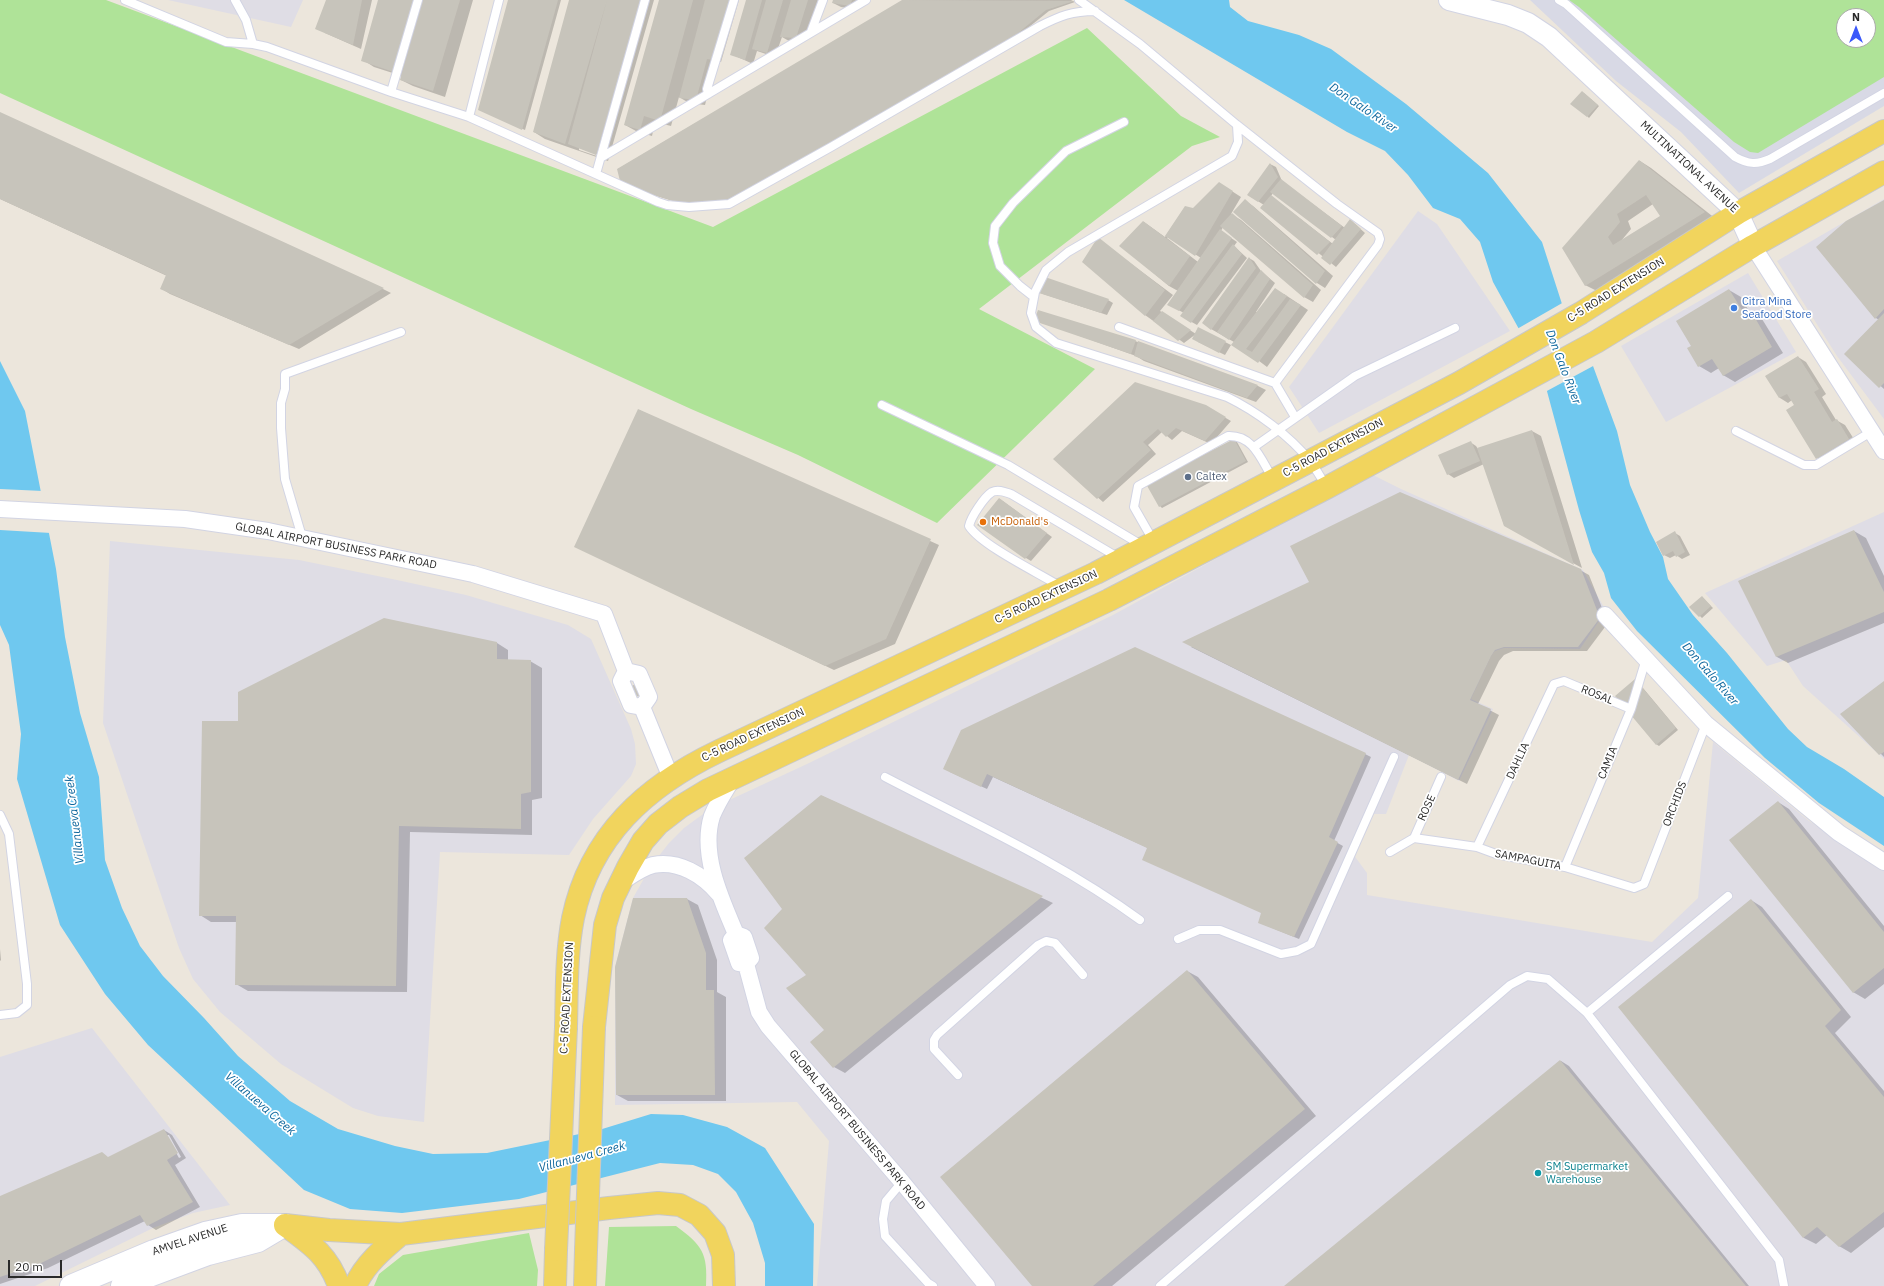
<!DOCTYPE html>
<style>
body{margin:0}
#map{position:relative;width:1884px;height:1286px;overflow:hidden;background:#ece6dc;font-family:"IBM Plex Sans",sans-serif}
canvas{display:block}
.north{position:absolute;left:1836px;top:8px;width:40px;height:40px;box-sizing:border-box;background:#fff;border:1px solid #aaa;border-radius:50%;rotate:0deg;font-size:11px;font-weight:700;line-height:16px;text-align:center;color:#2a2a2a}
.north::after{content:'';display:block;margin:auto;width:14px;height:18px;background:#3b58fa;clip-path:polygon(50% 0,100% 100%,50% 72%,0 100%)}
.scale{position:absolute;left:8px;top:1260px;width:54px;height:18px;box-sizing:border-box;border:2px solid #2a2a2a;border-top:0;padding-left:5px;font-size:12px;line-height:14px;white-space:nowrap;color:#2a2a2a;-webkit-text-stroke:3px #fff;paint-order:stroke}
</style>
<div id="map">
<canvas width="1884" height="1286"></canvas>
<div class="north">N</div>
<div class="scale">20 m</div>
</div>
<script>
const ctx = document.querySelector('canvas').getContext('2d');
ctx.lineJoin = 'round';
function fillPath(path, color) {
  ctx.fillStyle = color;
  ctx.fill(path, 'evenodd');
}
function strokePath(path, color, width, dash) {
  ctx.strokeStyle = color;
  ctx.lineWidth = width;
  ctx.lineCap = dash ? 'butt' : 'round';
  ctx.setLineDash(dash || []);
  ctx.stroke(path);
}
function label(font, color, halo, rows, align = 'center') {
  ctx.font = font + ' "IBM Plex Sans",sans-serif';
  ctx.lineWidth = 3.5;
  ctx.setLineDash([]);
  ctx.textBaseline = 'middle';
  ctx.strokeStyle = halo;
  ctx.fillStyle = color;
  for (const [text, x, y, turn = 0] of rows) {
    ctx.save();
    ctx.translate(x, y);
    ctx.rotate((+turn || 0) * Math.PI / 180);
    ctx.textAlign = isNaN(turn) ? turn : align;
    if (halo) ctx.strokeText(text, 0, 0);
    ctx.fillText(text, 0, 0);
    ctx.restore();
  }
}
const industrial = new Path2D(`
 M168,0H303L291,27Z
 M1884,199V419L1837,356L1777,261Z
 M1418,211L1437,224L1510,331L1319,433L1289,387Z
 M1748,273L1796,352L1666,422L1621,346Z
 M1371,474L1401,489L1583,570L1606,611L1580,649L1504,648L1495,651L1491,656L1471,699L1493,709L1459,781L1409,755L1386,814H1370L1353,854L1367,873V895L1652,942L1698,898L1713,742L1809,821L1884,870V1286H817L829,1141L797,1102L615,1105V967L633,898L651,866L669,843L684,828L710,809L807,764L1113,615Z
 M1884,512V759L1803,686L1786,660L1767,666L1705,593Z
 M110,541L299,560L397,580L466,595L568,625L591,639L631,729L635,744L636,764L631,776L593,819L569,855L440,852L424,1122L378,1116L353,1108L281,1064L220,1012L193,979L179,948L103,723Z
 M92,1028L230,1205L193,1213L153,1228L35,1286H0V1057Z`);
const airport = new Path2D(`
 M1530,0H1884V106L1739,193L1681,132L1616,81ZM1844,16H1868V40H1844Z`);
const green = new Path2D(`
 M0,0H106L713,227L1087,28L1181,116L1220,137L1192,146L979,309L1095,369L937,523L798,455L691,409L0,93Z
 M1569,0H1884V77L1758,153L1750,152L1734,142L1579,7ZM1844,16H1868V40H1844Z
 M676,1226C702,1245 708,1253 706,1286H605L609,1227Z
 M529,1233L538,1270L537,1286H374L379,1274L403,1255Z`);
const water = new Path2D(`
 M1124,0H1229L1230,7L1248,21L1299,35L1331,49L1406,104L1488,173L1542,242L1562,304L1593,366L1617,431L1630,485L1650,532L1663,557L1668,579L1693,615L1727,653L1788,729L1807,747L1844,769L1884,797V846L1819,803L1765,758L1637,631L1611,598L1604,573L1592,552L1579,510L1541,369L1493,282L1480,242L1460,219L1433,208L1408,175L1385,151L1347,132Z
 M0,361L25,411L56,569L65,637L80,713L99,777L105,860L122,908L140,946L163,976L204,1018L238,1056L290,1101L338,1129L395,1146L433,1154L487,1153L599,1130L651,1114L683,1115L727,1127L765,1148L814,1224L813,1286H765V1263L753,1223L736,1192L718,1174L693,1165L660,1163L519,1199L402,1213L350,1209L304,1190L148,1045L105,994L60,925L17,779L21,734L9,645L0,625Z`);
const pier = new Path2D(`
 M1564,302L1595,365L1545,392L1539,370L1517,329Z
 M0,489L43,491L51,533L0,530Z`);
const shadow = new Path2D(`
 M327,0H372L361,49L325,33Z
 M379,0H473L445,97L413,86L401,80L402,76L374,67L363,60Z
 M509,0H561L525,130L482,111Z
 M570,0H654L608,161L545,139L534,132ZM579,148L601,156L600,157L579,150Z
 M660,0H739L721,62L716,61L705,105L689,103L679,97L671,126L655,122L652,136L636,131L625,125Z
 M747,0H818L805,42L789,41L782,37L775,57L757,51L753,64L731,54Z
 M834,0H861L858,10L841,7L833,3Z
 M904,0H1071L1075,2L1049,11L1014,39L731,202L680,203L624,186L618,169Z
 M1584,93L1599,106L1589,118L1587,116Z
 M0,113L383,289L391,293L299,349L170,294L162,289L167,276L0,199Z
 M1640,161L1651,168L1716,219L1597,291L1585,285ZM1653,204L1661,216L1621,241L1631,229L1628,221Z
 M1270,164L1276,167L1282,181L1345,228L1355,224L1365,233L1336,267L1261,207L1264,205L1248,195ZM1273,193L1336,240L1333,244L1271,196Z
 M1227,188L1241,197L1231,214L1241,220L1321,290L1313,302L1304,297L1223,227L1221,231L1237,242L1234,246L1247,258L1197,325L1181,316L1184,313L1169,305L1178,291L1169,286L1121,246L1144,222L1165,237L1185,207L1193,209ZM1168,237L1201,258L1198,262L1167,238Z
 M1245,201L1253,206L1333,276L1325,288L1317,283L1235,212Z
 M1884,201V389L1845,354L1879,320L1876,318Z
 M1098,239L1173,295L1160,311L1196,334L1199,329L1231,345L1225,355L1198,342L1196,334L1184,343L1145,315Z
 M1249,258L1254,261L1261,271L1275,283L1256,312H1257L1284,294L1308,310L1267,367L1234,342L1211,329Z
 M1729,290L1741,297L1750,313L1762,319L1783,353L1735,382L1723,375L1719,368L1711,373L1699,366L1689,349L1692,347Z
 M1040,293L1108,300L1113,303L1107,315Z
 M1035,320L1135,341L1258,386L1266,390L1256,402L1144,361L1136,356Z
 M1798,357L1806,362L1826,394L1822,397L1836,420L1845,425L1857,444L1825,463L1817,458L1792,400L1788,403L1780,398L1767,376Z
 M1205,406L1231,421L1211,444L1182,431L1172,440L1162,432L1148,445L1156,454L1103,502L1054,459Z
 M639,410L939,545L895,644L834,670L576,547Z
 M1532,431L1541,436L1582,568L1504,525L1484,464L1454,478L1448,474L1470,442L1476,446L1478,449Z
 M1234,440L1237,442L1248,462L1162,508L1160,506Z
 M1000,499L1052,537L1031,561L1026,558Z
 M1854,531L1866,538L1884,576V623L1788,663L1777,657L1739,581Z
 M1675,533L1680,536L1690,555L1682,559L1676,555L1670,558L1664,555Z
 M1580,570L1589,575L1608,623L1587,651H1513L1504,655L1499,661L1478,704L1499,715L1467,784L1191,647L1311,583Z
 M1702,597L1713,608L1702,618L1691,607Z
 M497,643L508,650V661H530L542,668V798L532,800V835L410,832L407,992L248,991L236,984L237,922H211L200,915L239,722Z
 M1638,682L1678,730L1659,746L1656,744Z
 M1884,682V757L1842,714Z
 M1365,754L1371,757L1334,841L1343,846L1299,939L1265,925L1262,913L1148,848L993,777L987,789L950,772Z
 M822,796L1053,903L845,1073L834,1067L825,1030L784,909Z
 M1778,802L1789,809L1884,926V984L1865,999L1853,992Z
 M687,899L698,905L717,960V992L726,997V1101H628L617,1095Z
 M1751,900L1762,907L1851,1017L1835,1033L1884,1091V1227L1851,1253L1839,1246L1827,1235L1816,1244L1804,1238L1620,1007Z
 M0,949L1,960L0,961Z
 M1187,971L1198,977L1316,1116L1112,1286H1034Z
 M1561,1061L1569,1066L1749,1286H1286Z
 M164,1130L172,1135L186,1158L175,1165L200,1207L156,1230L148,1225L145,1221L48,1268L0,1284V1197L102,1154L109,1158ZM166,1135H169L181,1157L179,1158Z`);
const building = new Path2D(`
 M326,0H362L353,45L315,29Z
 M378,0H415L394,72L361,61Z
 M423,0H460L433,91L400,80Z
 M508,0H558L522,130L478,110Z
 M569,0H607L565,144L533,132Z
 M607,0H641L596,155L568,144Z
 M659,0H693L660,121L644,116L640,130L624,125Z
 M705,0H733L715,60L707,59L696,100L679,98Z
 M746,0H762L745,60L730,55Z
 M766,0H783L767,53L752,49Z
 M791,0H808L796,38L780,37Z
 M833,0H852L850,6L832,3Z
 M902,0L1074,1L1046,10L1012,38L829,146L771,176L728,202H677L621,185L617,169Z
 M1582,91L1598,105L1587,117L1570,104Z
 M0,112L384,288L289,345L160,289L166,275L0,199Z
 M1639,160L1705,212L1585,286L1562,248ZM1646,195L1660,216L1613,245L1608,237L1620,222L1617,214Z
 M1270,163L1278,177L1258,202L1247,195Z
 M1281,179L1342,226L1331,238L1270,192Z
 M1219,182L1233,191L1195,256L1165,236L1185,206L1193,208Z
 M1271,195L1330,242L1317,255L1260,208Z
 M1245,199L1325,271L1316,284L1233,212Z
 M1884,200V309L1875,319L1816,247L1846,221Z
 M1232,213L1313,285L1304,298L1220,226Z
 M1350,219L1361,229L1330,265L1321,258Z
 M1143,221L1190,256L1169,286L1119,246Z
 M1220,229L1232,238L1179,311L1167,305Z
 M1098,237L1165,290L1145,316L1082,262Z
 M1233,244L1242,254L1191,323L1180,316Z
 M1249,257L1256,268L1211,330L1202,323Z
 M1261,270L1270,279L1229,340L1217,332Z
 M1045,277L1109,299L1101,313L1039,293Z
 M1275,288L1287,296L1246,349L1252,352L1290,299L1301,305L1258,363L1231,345Z
 M1729,289L1745,315L1751,311L1772,347L1723,376L1712,359L1698,367L1687,348L1691,346L1676,321Z
 M1038,310L1136,340L1131,354L1034,321Z
 M1162,311L1191,330L1178,341L1153,321Z
 M1884,313V383L1879,388L1844,354Z
 M1198,327L1226,341L1219,353L1192,339Z
 M1138,341L1258,385L1247,398L1134,356Z
 M1798,356L1819,389L1814,392L1832,422L1837,419L1849,439L1816,459L1786,410L1794,405L1787,394L1779,398L1765,376Z
 M1135,382L1206,405L1226,417L1205,441L1176,428L1166,437L1158,429L1143,442L1151,450L1097,499L1053,459Z
 M638,409L931,539L886,639L825,666L574,547Z
 M1532,430L1574,565L1504,526L1477,448Z
 M1234,439L1246,461L1159,507L1146,484Z
 M1471,441L1480,461L1447,475L1438,455Z
 M1400,492L1581,569L1600,618L1578,647H1504L1495,650L1491,656L1470,700L1491,709L1458,780L1182,642L1309,582L1290,546Z
 M999,498L1047,533L1025,559L977,525Z
 M1854,530L1884,592V612L1776,657L1738,581Z
 M1675,531L1685,552L1676,557L1673,551L1663,556L1656,542Z
 M1702,596L1711,606L1699,617L1689,607Z
 M384,618L497,642V659L531,660V792L521,794V829L399,826L396,986L235,985L236,916H199L202,721H238V692Z
 M1135,647L1366,753L1329,837L1338,842L1294,937L1258,923L1261,913L1142,860L1147,848L987,774L981,787L943,769L961,730Z
 M1635,679L1676,728L1656,745L1615,696Z
 M1884,681V752L1879,755L1840,714Z
 M636,684L641,695L633,698L629,687Z
 M821,795L1043,896L833,1068L810,1042L824,1030L786,988L806,975L764,928L782,909L744,858Z
 M1778,801L1884,932V968L1853,993L1729,840Z
 M633,898H687L706,953V990H714L715,1095H616L615,967Z
 M1751,899L1841,1010L1825,1026L1884,1097V1212L1839,1247L1817,1227L1803,1238L1618,1007Z
 M1187,970L1305,1109L1093,1286H1032L940,1177Z
 M1560,1060L1746,1286H1284Z
 M164,1129L178,1153L167,1160L193,1202L147,1226L140,1215L39,1264L0,1277V1196L102,1152L108,1157Z`);
const service = new Path2D(`
 M125,0L226,42L253,44L267,47L391,92L469,117L658,202L667,205L689,207L729,204L831,147L1040,26C1060,16 1072,11 1095,11
 M235,0L246,20L253,44
 M1079,0L1140,44L1237,125L1337,204L1378,233L1380,239L1378,245L1275,383
 M1559,0L1566,4L1735,157C1748,164 1756,165 1770,159L1884,93
 M811,32L823,0
 M391,92L418,0
 M708,94L707,89L734,0
 M469,117L499,0
 M1237,125L1238,142L1232,156L1068,252L1046,270L1035,292L1031,313L1036,327L1056,343L1227,397C1256,411 1290,436 1310,461C1316,469 1321,478 1327,487
 M602,157L866,0
 M596,174L645,0
 M1034,297L1020,286L1000,266L993,243L995,226L1013,203L1066,151L1124,122
 M1119,327L1275,383L1295,417
 M882,405L1008,465L1143,546
 M1736,431L1804,465H1816L1871,432
 M1254,447L1355,376L1455,328
 M302,537L285,479L281,428V403L285,389V374L401,332
 M1154,542L1134,507L1138,486L1228,436C1254,435 1261,460 1273,479
 M1061,587C1039,573 982,546 969,526C971,517 984,497 992,492C998,489 1005,492 1011,494L1119,558
 M885,777C971,822 1061,862 1140,920
 M0,815L9,834L27,984V1005L17,1013L0,1015
 M1414,838L1441,777
 M1477,847L1554,684L1564,681L1631,709
 M1390,852L1414,838L1477,847L1496,854L1565,867L1634,888L1644,884L1706,724
 M1565,867L1631,709L1646,659
 M1178,939L1199,930H1220L1281,954L1297,951L1311,944L1394,757
 M1587,1013L1728,896
 M958,1075L934,1049V1040L937,1035L1038,945L1046,941L1055,943L1083,975
 M902,1182L886,1201L883,1219L885,1236L928,1283L933,1286
 M1160,1286L1510,985L1527,976L1548,979L1587,1013L1779,1260L1784,1286`);
const minor = new Path2D(`
 M1753,246L1884,451
 M0,509L185,519L268,531L473,574L604,614L626,671L621,681L631,705L642,707
 M1605,615L1706,724L1839,833L1884,862
 M626,671L639,674L649,697L642,707
 M642,707L671,778
 M733,778C725,791 717,803 712,816C700,854 721,899 736,934L744,937L751,958L746,964
 M620,883C631,876 641,868 653,865C679,860 703,875 719,894
 M736,934L731,940L739,963L746,964
 M746,964L759,1012L768,1026L902,1182L987,1286`);
const tertiary = new Path2D(`
 M1449,0L1508,15L1528,23L1549,37L1738,213L1753,246`);
const secondary = new Path2D(`
 M71,1286L154,1251L205,1233L242,1225H285
 M122,1286L208,1254L258,1241L285,1225`);
const primary = new Path2D(`
 M566,1027C567,991 566,954 573,918C590,836 646,786 719,751L1096,573L1459,383L1581,313L1738,213L1884,131
 M594,1027L605,925L613,898L628,867L643,841L658,824L680,807L708,790L1109,600L1328,487L1596,342L1753,246L1884,172
 M285,1225L329,1230L401,1234L609,1208L658,1203L680,1205L699,1215L715,1233L723,1255L724,1286
 M285,1225C311,1244 328,1255 339,1286
 M355,1286C365,1264 383,1249 401,1234
 M555,1286L556,1250
 M585,1286L586,1250`);
const primaryBridge = new Path2D(`
 M556,1250L566,1027
 M586,1250L594,1027`);
const markers = [
 [1734,308,4,"#3f7fe0"],
 [1188,477,4,"#5c6f8a"],
 [983,522,4,"#e8710a"],
 [1538,1173,4,"#0f9aa8"]
];
const streetNames = [
 ["MULTINATIONAL AVENUE",1689,167,43],
 ["C-5 ROAD EXTENSION",1616,290,-32],
 ["C-5 ROAD EXTENSION",1333,448,-28],
 ["GLOBAL AIRPORT BUSINESS PARK ROAD",336,546,11],
 ["C-5 ROAD EXTENSION",1046,597,-25],
 ["ROSAL",1597,695,22],
 ["C-5 ROAD EXTENSION",753,735,-25],
 ["DAHLIA",1518,761,-65],
 ["CAMIA",1608,763,-68],
 ["ORCHIDS",1675,804,-69],
 ["ROSE",1427,808,-66],
 ["SAMPAGUITA",1528,860,11],
 ["C-5 ROAD EXTENSION",567,998,-87],
 ["GLOBAL AIRPORT BUSINESS PARK ROAD",857,1130,50],
 ["AMVEL AVENUE",190,1240,-18]
];
const shopNames = [
 ["Citra Mina",1742,302],
 ["Seafood Store",1742,315]
];
const serviceNames = [
 ["Caltex",1196,477]
];
const foodNames = [
 ["McDonald's",991,522]
];
const cultureNames = [
 ["SM Supermarket",1546,1167],
 ["Warehouse",1546,1180]
];
const waterNames = [
 ["Don Galo River",1363,108,34],
 ["Don Galo River",1563,367,69],
 ["Don Galo River",1710,674,49],
 ["Villanueva Creek",75,820,-97],
 ["Villanueva Creek",260,1104,41],
 ["Villanueva Creek",582,1157,-15]
];
fillPath(industrial, '#dfdde5');
fillPath(airport, '#d8d9e5');
fillPath(green, '#afe398');
fillPath(water, '#6fc8ef');
fillPath(pier, '#ece6dc');
fillPath(shadow, '#0003');
fillPath(building, '#c7c4bb');
strokePath(service, '#d2d4e3', 10);
strokePath(minor, '#d2d4e3', 18);
strokePath(tertiary, '#d2d4e3', 22);
strokePath(secondary, '#d2d4e3', 24);
strokePath(primary, '#c8c8c8', 24);
strokePath(service, '#fff', 8);
strokePath(minor, '#fff', 16);
strokePath(tertiary, '#fff', 20);
strokePath(secondary, '#fff', 22);
strokePath(primary, '#f1d45d', 22);
strokePath(primaryBridge, '#c8c8c8', 24, []);
strokePath(primaryBridge, '#f1d45d', 22);
for (const [x, y, r, color] of markers) {
  const dot = new Path2D();
  dot.arc(x, y, r, 0, 2 * Math.PI);
  ctx.fillStyle = color;
  ctx.fill(dot);
  strokePath(dot, '#fff', 1.5);
}
label('11px', '#2a2a2a', '#fff', streetNames);
label('11px', '#366cbe', '#fff', shopNames, 'left');
label('11px', '#4e5e75', '#fff', serviceNames, 'left');
label('11px', '#c56008', '#fff', foodNames, 'left');
label('11px', '#0d838f', '#fff', cultureNames, 'left');
label('italic 12px', '#0d669c', '#fff', waterNames);
</script>
